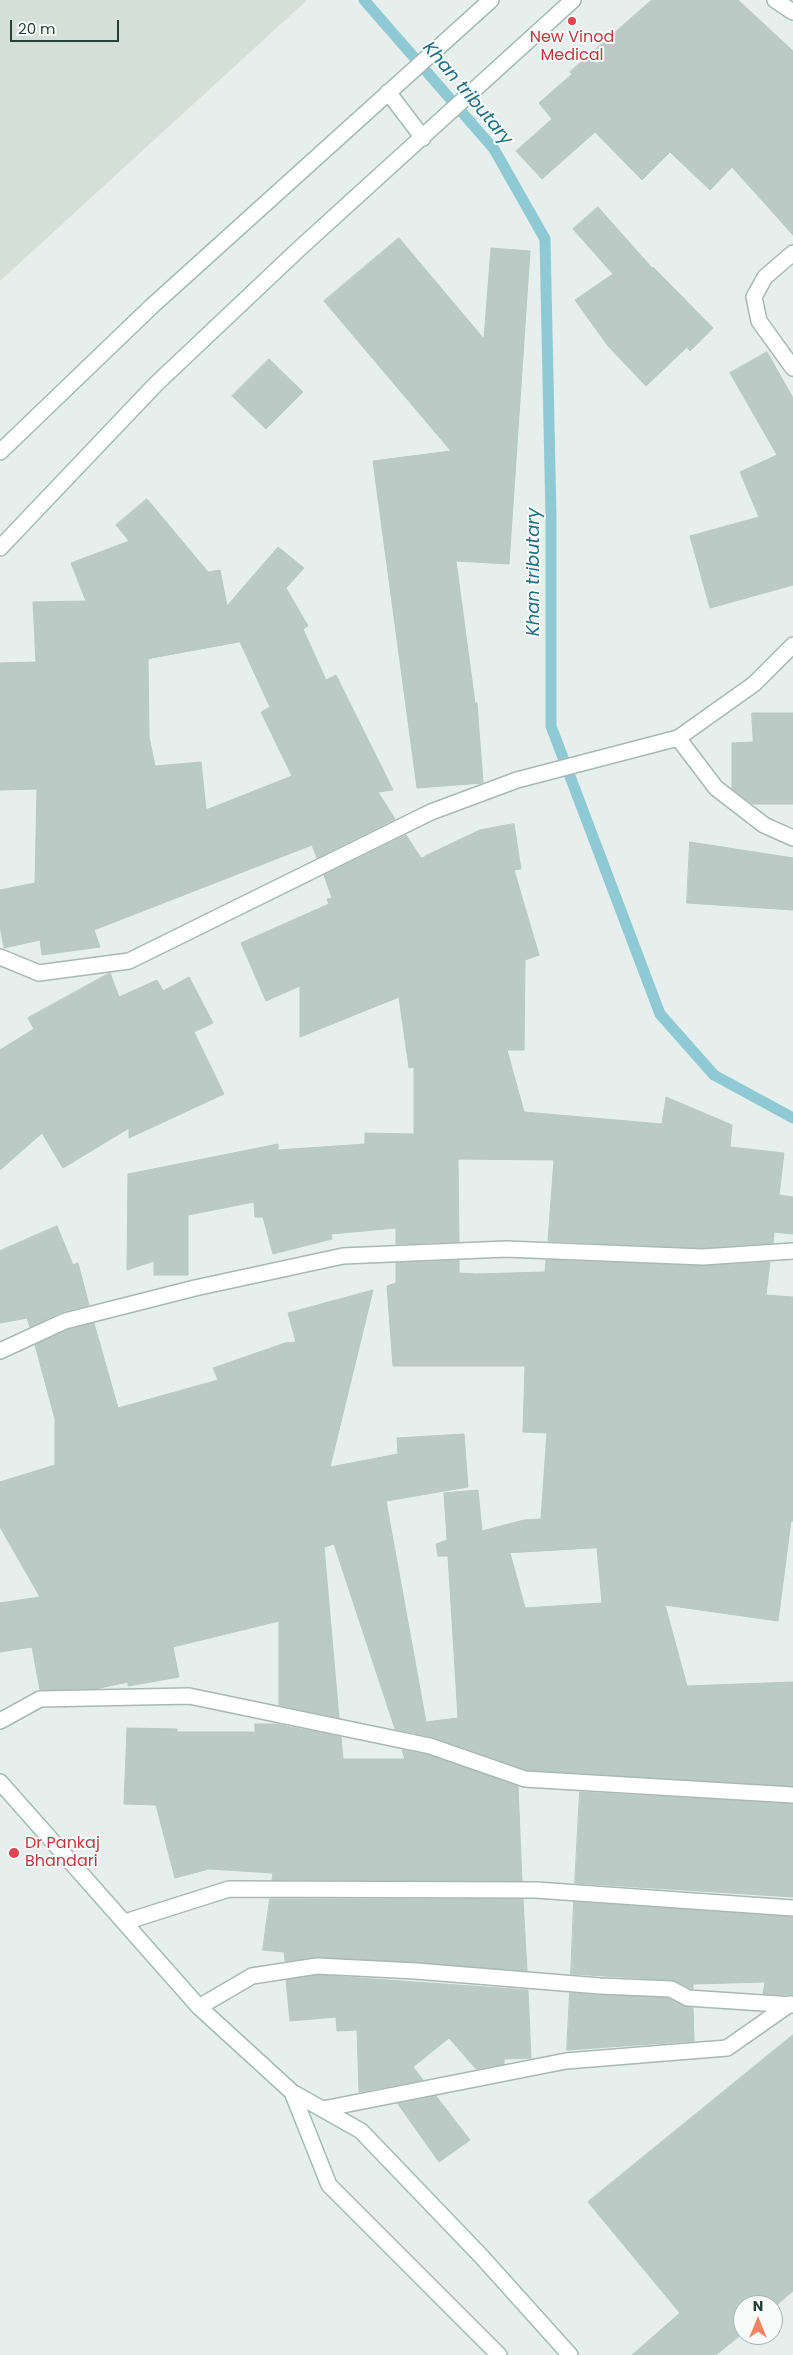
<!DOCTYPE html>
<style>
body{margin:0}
#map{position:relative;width:793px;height:2355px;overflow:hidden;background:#e6efeb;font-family:Poppins,sans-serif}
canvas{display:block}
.north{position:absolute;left:733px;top:2295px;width:50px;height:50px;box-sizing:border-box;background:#f7fbf9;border:1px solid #a3b1ad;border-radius:50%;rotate:0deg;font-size:14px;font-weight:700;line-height:20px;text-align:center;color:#24423a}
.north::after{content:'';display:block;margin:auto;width:18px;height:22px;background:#f4845f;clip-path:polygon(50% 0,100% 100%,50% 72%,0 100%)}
.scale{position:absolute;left:10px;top:20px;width:109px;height:22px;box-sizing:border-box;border:2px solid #24423a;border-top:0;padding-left:6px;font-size:15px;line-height:18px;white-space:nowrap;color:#24423a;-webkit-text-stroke:4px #f7fbf9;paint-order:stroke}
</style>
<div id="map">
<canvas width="793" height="2355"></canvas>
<div class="north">N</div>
<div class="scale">20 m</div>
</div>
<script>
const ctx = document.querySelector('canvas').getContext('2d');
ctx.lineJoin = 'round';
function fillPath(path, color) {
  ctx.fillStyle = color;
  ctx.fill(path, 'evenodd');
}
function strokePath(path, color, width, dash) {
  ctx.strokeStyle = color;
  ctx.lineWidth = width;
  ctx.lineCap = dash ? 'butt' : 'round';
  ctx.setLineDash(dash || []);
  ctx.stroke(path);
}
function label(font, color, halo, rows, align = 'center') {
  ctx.font = font + ' Poppins,sans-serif';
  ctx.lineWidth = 4;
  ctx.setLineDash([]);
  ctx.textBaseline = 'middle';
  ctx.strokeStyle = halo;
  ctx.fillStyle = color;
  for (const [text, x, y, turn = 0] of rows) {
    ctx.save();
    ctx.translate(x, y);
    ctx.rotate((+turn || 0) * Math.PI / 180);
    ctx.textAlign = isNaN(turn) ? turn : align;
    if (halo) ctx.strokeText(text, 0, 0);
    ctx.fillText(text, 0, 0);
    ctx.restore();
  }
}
const built = new Path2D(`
 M0,0H306V1L0,281Z`);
const stream = new Path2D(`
 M364,0L494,149L545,239L551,517V726L660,1014L714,1075L793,1118`);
const building = new Path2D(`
 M652,0H738L793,51V235L732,167L710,190L670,152L642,180L595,132L542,179L516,151L552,119L539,103L572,74L570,72Z
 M598,207L652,268L653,267L713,328L690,351L687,347L646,386L608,346L575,300L613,274L573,229Z
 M399,238L484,339L491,248L530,251L509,564L456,561L475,703H477L483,783L417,788L373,461L451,451L324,301Z
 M767,352L793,398V585L710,608L690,536L759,517L740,472L777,455L730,373Z
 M269,359L303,392L266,429L232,396Z
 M147,499L208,572L220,570L227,606L278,547L304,568L286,588L308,626L303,629L326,680L336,675L393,790L378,792L395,819L317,858L312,845L94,930L100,947L42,955L40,940L4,948L0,926V890L35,883L37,789L0,790V663L36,662L33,602L86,601L71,563L129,541L116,525ZM240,642L270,707L261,712L292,776L206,810L201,762L155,766L149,737L148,659Z
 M752,713H793V804H753L732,789V743L753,742Z
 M514,824L521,869L514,870L539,955L525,960L524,1050H507L524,1112L662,1124L666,1097L732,1125L730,1147L784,1153L779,1195L793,1197V1234L774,1232L773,1243L703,1248L548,1241L554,1160L458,1159L459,1242L396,1244V1228L331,1234L332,1239L273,1254L263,1217H255L254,1202L188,1215V1275H154V1261L127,1270L128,1174L278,1144V1150L365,1144V1133L414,1134V1067L409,1068L399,997L300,1037V986L266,1001L241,943L329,904L327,899L332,898L324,875L406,835L421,858L425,857L426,859L425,856L480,830Z
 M690,842L793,858V910L687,903Z
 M110,973L119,997L157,980L163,991L189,977L213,1023L194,1032L224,1094L129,1138V1128L63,1168L42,1133L0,1170V1050L34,1029L28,1018Z
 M57,1226L73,1265L78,1263L89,1305L61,1312L30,1327L27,1318L0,1323V1251Z
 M459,1260V1273L476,1274L545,1272L546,1260L703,1266L770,1262L766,1295L793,1297V1521H791L778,1621L665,1605L687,1686L793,1682V1786L527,1770L433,1737L395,1729L334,1544L324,1547L339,1718L279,1705V1621L173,1647L179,1677L128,1686V1682L95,1689L40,1690L32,1647L0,1652V1603L40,1597L0,1527V1482L55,1465V1419L35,1345L68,1330L94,1323L118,1408L218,1380L213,1368L285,1343L296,1342L288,1313L373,1290L330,1467L398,1454L397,1438L464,1434L468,1487L386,1501L426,1722L458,1718L448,1556H438L436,1544L447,1540L444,1493L478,1490L482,1531L524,1520L541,1519L547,1433L523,1432L525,1366H393L387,1286L396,1283V1263ZM597,1548L602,1603L525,1608L510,1553Z
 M255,1724H276L341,1737L343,1759H405L402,1750L428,1755L518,1786L522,1881L272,1880L273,1873L209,1869L175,1878L156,1805L124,1804L127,1728L177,1729V1732H255Z
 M580,1792L793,1804V1897L575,1883Z
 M270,1899H523L527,1971L317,1957L285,1961L284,1952L263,1950Z
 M574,1902L793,1917V1995L763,1994L765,1982L693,1984V1989L671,1980L571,1974Z
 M317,1975L528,1990L531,2058L504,2059V2064L476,2069L449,2038L413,2067L423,2080L359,2092L357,2030L337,2031L336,2017L290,2021L286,1980Z
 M570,1993L668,1998L684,2006L693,2008L694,2041L567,2050Z
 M793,2035V2291L773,2308V2305H743V2333L716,2355H632L680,2313L588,2202Z
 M436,2096L470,2140L439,2162L398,2104Z`);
const street = new Path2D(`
 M775,0L793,12
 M793,253L765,277L754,297L759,321L793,368
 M678,738L716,788L764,825L793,838
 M0,957L39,973L129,961L431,812L517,780L678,738L754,684L793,645
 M0,1351L65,1321L195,1288L343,1256L506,1249L703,1257L793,1251
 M0,1721L40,1699L189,1696L430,1746L525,1779L793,1795
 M125,1922L229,1889L536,1890L793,1908
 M199,2007L252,1976L317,1966L416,1971L600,1986L671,1989L688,1998L793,2005
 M323,2109L566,2061L727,2048L790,2004`);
const secondary = new Path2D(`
 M388,92L423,138
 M0,452L152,306L491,0
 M0,548L156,384L300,248L573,0
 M0,1782L199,2007L292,2092L361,2131L481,2256L570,2355
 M292,2092L329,2185L499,2355`);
const markers = [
 [572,21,5,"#e0444e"],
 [14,1853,6,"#e0444e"]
];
const healthNames = [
 ["New Vinod",572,38],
 ["Medical",572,56],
 ["Dr Pankaj",25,1844,"left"],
 ["Bhandari",25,1862,"left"]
];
const waterNames = [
 ["Khan tributary",467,94,50],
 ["Khan tributary",534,572,-90]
];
fillPath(built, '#d4dfda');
strokePath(stream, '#8ec9d4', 11);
fillPath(building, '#bbcac4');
strokePath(building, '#b8c9c2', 1);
strokePath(street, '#a8b8b2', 18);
strokePath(secondary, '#a4bbb3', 18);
strokePath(street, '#fff', 15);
strokePath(secondary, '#fff', 15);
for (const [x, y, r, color] of markers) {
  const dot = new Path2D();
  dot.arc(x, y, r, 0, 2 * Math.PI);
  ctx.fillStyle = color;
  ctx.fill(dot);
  strokePath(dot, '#f7fbf9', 2);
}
label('16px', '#be3a42', '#f7fbf9', healthNames);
label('italic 18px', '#1c6f80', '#f7fbf9', waterNames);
</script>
